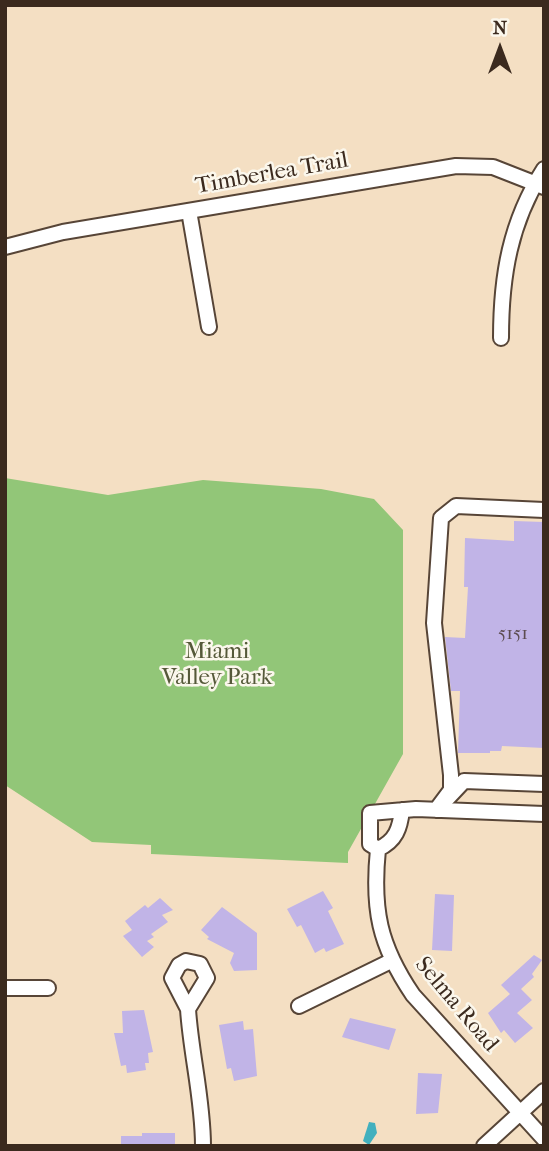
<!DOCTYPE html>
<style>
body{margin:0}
#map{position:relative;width:549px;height:1151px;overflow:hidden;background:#f4dfc3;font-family:"IM FELL French Canon",serif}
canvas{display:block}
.frame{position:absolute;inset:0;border:7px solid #3b2a1e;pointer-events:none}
.north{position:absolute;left:465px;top:14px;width:70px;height:70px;-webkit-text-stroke:5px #fbf7ec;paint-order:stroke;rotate:0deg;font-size:19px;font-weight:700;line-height:28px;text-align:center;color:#3b2a1e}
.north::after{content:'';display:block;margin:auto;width:24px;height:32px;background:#3b2a1e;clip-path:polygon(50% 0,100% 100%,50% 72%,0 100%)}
</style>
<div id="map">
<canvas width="549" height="1151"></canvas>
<div class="frame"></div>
<div class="north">N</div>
</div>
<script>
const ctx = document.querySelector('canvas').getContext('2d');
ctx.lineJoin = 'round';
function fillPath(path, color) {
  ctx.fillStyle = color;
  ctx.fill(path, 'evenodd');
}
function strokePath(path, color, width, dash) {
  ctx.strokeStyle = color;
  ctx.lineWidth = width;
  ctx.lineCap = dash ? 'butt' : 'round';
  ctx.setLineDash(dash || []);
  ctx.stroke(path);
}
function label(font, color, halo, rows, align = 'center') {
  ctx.font = font + ' "IM FELL French Canon",serif';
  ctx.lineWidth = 5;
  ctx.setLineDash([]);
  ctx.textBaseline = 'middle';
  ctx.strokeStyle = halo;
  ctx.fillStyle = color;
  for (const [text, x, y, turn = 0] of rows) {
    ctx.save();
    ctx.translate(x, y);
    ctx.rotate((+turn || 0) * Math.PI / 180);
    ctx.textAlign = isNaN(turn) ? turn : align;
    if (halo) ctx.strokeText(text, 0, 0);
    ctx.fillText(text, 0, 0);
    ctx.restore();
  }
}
const green = new Path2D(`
 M5,478L108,495L203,480L321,489L374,499L403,530V754L348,852V863L151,854V845L92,842L5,785Z`);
const water = new Path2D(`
 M369,1122L375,1123L377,1133L369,1145L363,1141Z`);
const building = new Path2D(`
 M514,521L544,522V748L502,746L501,751H490V753H458L460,691H451L445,637L465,638L468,587H464L465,538L514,541Z
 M323,891L333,908L328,911L344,944L326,952L324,948L315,953L301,925L297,927L287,909Z
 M435,894L454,895L452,951L432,950Z
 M160,898L173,910L162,915L168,922L151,934L154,937L147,941L154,947L142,957L123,936L132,930L125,921L145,905L148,908Z
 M222,907L257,933V970L234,971L230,963L234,953L207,939L209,937L201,930Z
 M534,955L542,960L532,974L534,977L521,989L532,1000L517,1013L533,1028L515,1043L504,1030L501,1033L488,1013L510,994L501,985Z
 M144,1010L153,1052L148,1053L149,1063H145L146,1070L127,1073L126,1065L121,1066L114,1033H123L122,1011Z
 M350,1018L396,1029L389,1050L342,1037Z
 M243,1021L244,1030L253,1029L257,1076L234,1081L231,1068L227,1069L219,1025Z
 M418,1073L442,1074L438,1113L416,1114Z
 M142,1133H175V1146H121V1136H142Z`);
const minor = new Path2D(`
 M189,211L209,327
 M5,247L63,232L456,166L493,167L544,187
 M501,338C501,276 510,222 544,169
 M448,798L464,781L544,784
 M436,810L451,790V775L434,623L441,518L456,506L544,510
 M378,849C372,909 379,945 413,995L544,1139
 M378,849L370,844V813L416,809L544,814
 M378,849C396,841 400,828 402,810
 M186,961L200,964L207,978L188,1009L172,978L179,965Z
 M5,988H48
 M299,1006L391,961
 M188,1009C191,1055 203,1099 203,1146
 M484,1146L544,1091`);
const numberNames = [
 ["5151",513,634]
];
const streetNames = [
 ["Timberlea Trail",272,174,-10],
 ["Selma Road",456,1005,50]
];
const parkNames = [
 ["Miami",217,652],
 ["Valley Park",217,678]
];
fillPath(green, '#92c678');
fillPath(water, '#42b0be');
fillPath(building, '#c1b4e7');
strokePath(minor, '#574537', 18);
strokePath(minor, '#fff', 14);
label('19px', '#5c4c50', null, numberNames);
label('23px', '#3b2a1e', '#fbf7ec', streetNames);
label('23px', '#555939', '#fbf7ec', parkNames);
</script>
